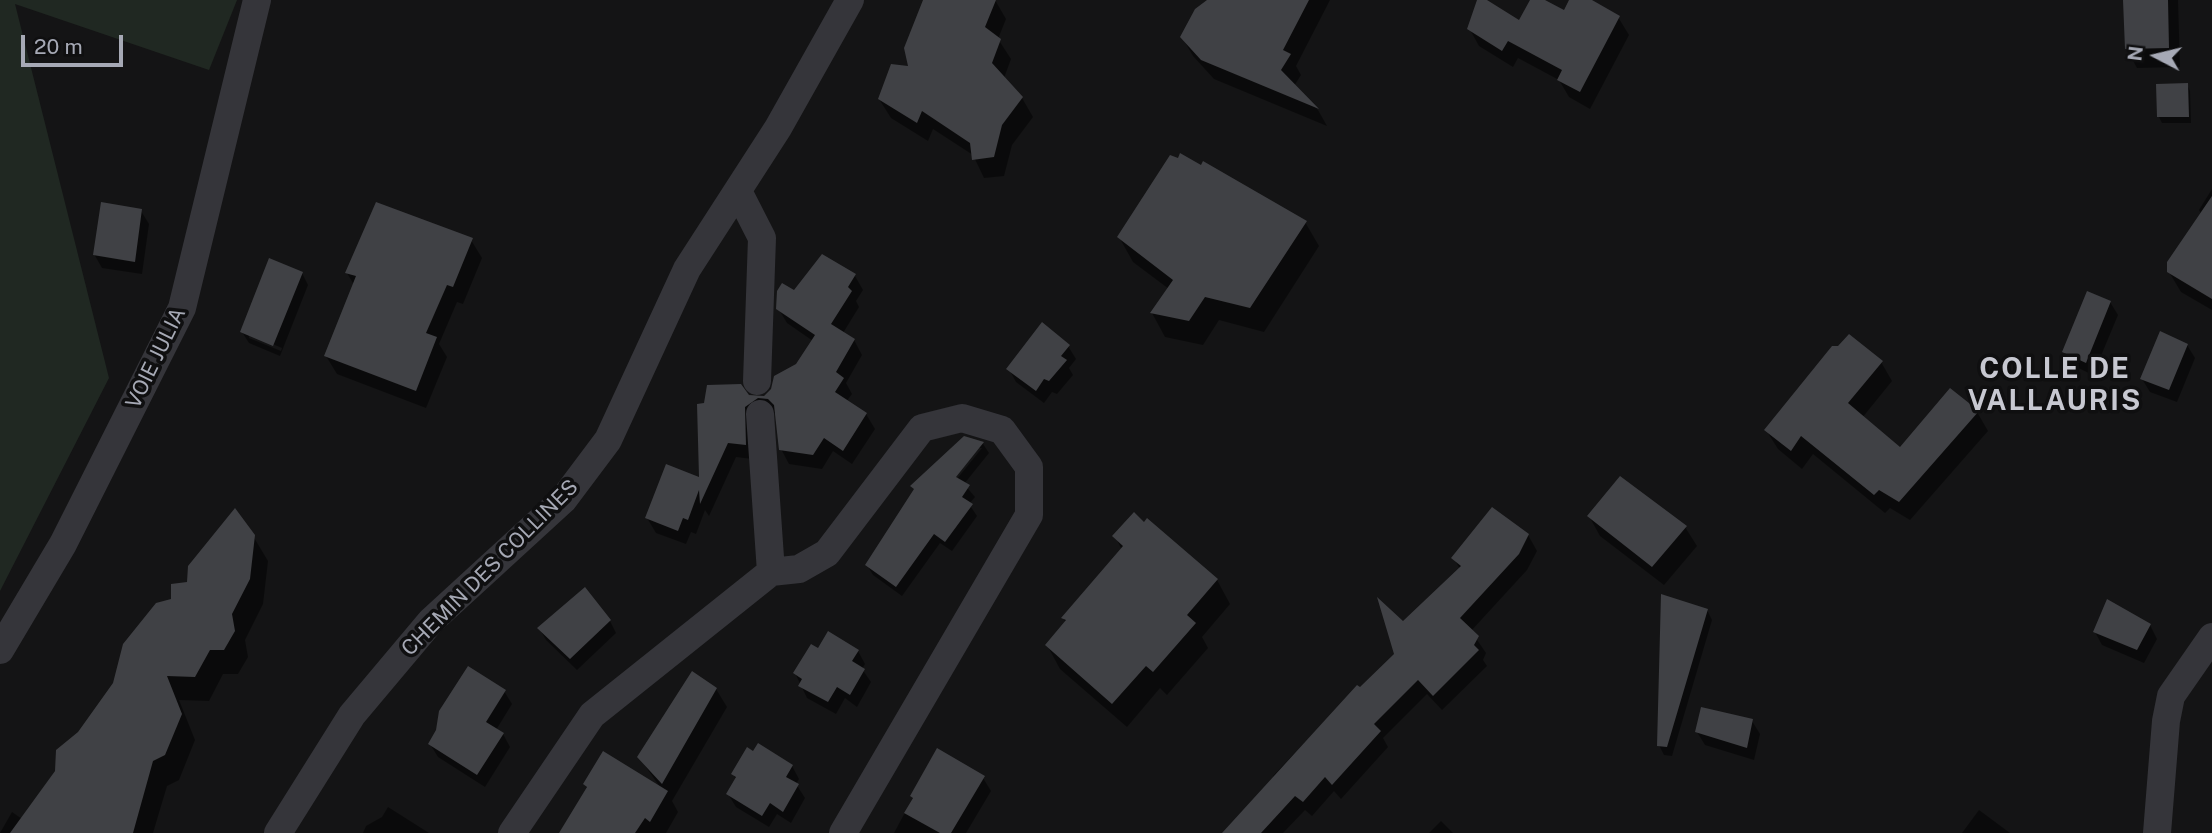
<!DOCTYPE html>
<style>
body{margin:0}
#map{position:relative;width:2212px;height:833px;overflow:hidden;background:#141415;font-family:"Public Sans",sans-serif}
canvas{display:block}
.north{position:absolute;left:2121px;top:21px;width:70px;height:70px;-webkit-text-stroke:5px #0f0f10;paint-order:stroke;rotate:277deg;font-size:19px;font-weight:700;line-height:28px;text-align:center;color:#a6a9b5}
.north::after{content:'';display:block;margin:auto;width:24px;height:32px;background:#a6a9b5;clip-path:polygon(50% 0,100% 100%,50% 72%,0 100%)}
.scale{position:absolute;left:21px;top:35px;width:102px;height:32px;box-sizing:border-box;border:4px solid #a6a9b5;border-top:0;padding-left:9px;font-size:21px;line-height:24px;white-space:nowrap;color:#a6a9b5;-webkit-text-stroke:5px #0f0f10;paint-order:stroke}
</style>
<div id="map">
<canvas width="2212" height="833"></canvas>
<div class="north">N</div>
<div class="scale">20 m</div>
</div>
<script>
const ctx = document.querySelector('canvas').getContext('2d');
ctx.lineJoin = 'round';
function fillPath(path, color) {
  ctx.fillStyle = color;
  ctx.fill(path, 'evenodd');
}
function strokePath(path, color, width, dash) {
  ctx.strokeStyle = color;
  ctx.lineWidth = width;
  ctx.lineCap = dash ? 'butt' : 'round';
  ctx.setLineDash(dash || []);
  ctx.stroke(path);
}
function label(font, color, halo, rows, align = 'center') {
  ctx.font = font + ' "Public Sans",sans-serif';
  ctx.lineWidth = 7;
  ctx.setLineDash([]);
  ctx.textBaseline = 'middle';
  ctx.strokeStyle = halo;
  ctx.fillStyle = color;
  for (const [text, x, y, turn = 0] of rows) {
    ctx.save();
    ctx.translate(x, y);
    ctx.rotate((+turn || 0) * Math.PI / 180);
    ctx.textAlign = isNaN(turn) ? turn : align;
    if (halo) ctx.strokeText(text, 0, 0);
    ctx.fillText(text, 0, 0);
    ctx.restore();
  }
}
const green = new Path2D(`
 M0,0H237L209,70L15,4L109,378L0,591Z`);
const shadow = new Path2D(`
 M925,0H995L1006,19L998,39L1011,59L1004,78L1022,98L1033,117L1012,145L1004,176L984,178L973,155L933,129L928,141L891,118L879,99L910,68Z
 M1208,0H1330L1296,66L1301,75L1294,86L1318,110L1327,126L1214,79L1193,56L1182,37Z
 M1479,0L1519,23L1532,0H1541L1565,12L1571,0H1589L1618,17L1629,35L1590,109L1569,97L1559,80L1518,58L1513,67L1479,46L1469,28Z
 M2125,0H2178L2180,67L2137,68L2126,48Z
 M2187,84L2190,91L2191,123H2162L2159,117Z
 M2212,189V310L2181,292L2169,272L2202,215L2199,210Z
 M141,211L149,224L142,274L102,268L94,254Z
 M1305,222L1319,246L1264,332L1219,320L1203,345L1165,337L1152,313L1169,289L1133,262L1119,237Z
 M471,240L482,258L463,304L457,302L439,344L447,357L426,408L337,374L326,356L354,285L347,273Z
 M302,273L308,285L280,356L249,343L242,332ZM249,334L282,348L281,351L249,338Z
 M855,276L863,290L856,301L859,307L843,333L854,340L862,355L846,383L852,394L846,402L866,414L875,429L852,464L833,451L822,469L789,464L781,449L777,413L759,414L753,459L736,457L709,516L705,510L696,534L691,532L686,544L656,533L647,518L701,480L748,397L765,398L797,365L813,341L787,323L778,308L795,292Z
 M2110,302L2118,315L2093,375L2072,365L2064,352Z
 M2187,345L2195,358L2177,402L2150,392L2142,379Z
 M1068,346L1076,359L1069,368L1073,375L1057,394L1052,392L1044,403L1016,382L1009,369Z
 M1881,362L1892,381L1862,418L1900,449L1977,412L1988,431L1910,520L1890,508L1885,513L1813,454L1802,469L1778,449L1766,430Z
 M964,438L983,444L989,453L964,484L975,497L969,504L977,516L952,551L940,543L902,596L873,575L867,565ZM977,448H982L952,485L950,482Z
 M1589,516L1685,527L1697,546L1664,585L1600,536Z
 M1528,535L1537,551L1527,570L1471,631L1486,653L1483,660L1487,666L1442,710L1427,694L1383,738L1388,747L1341,799L1334,791L1312,816L1305,810L1283,833H1238L1275,779L1273,776L1357,687L1360,689L1396,654L1403,624L1460,569L1454,559Z
 M253,536L268,561L263,604L245,640L248,657L238,674H223L209,701L179,700L195,740L179,780L167,786L153,833H0L12,812L22,819L172,600L188,584Z
 M1115,536L1217,580L1230,604L1202,637L1208,648L1167,695L1160,688L1127,727L1060,669L1047,645L1066,623L1063,618L1122,550Z
 M1707,610L1712,620L1672,756L1664,755L1659,745Z
 M610,621L616,633L577,670L546,640L539,628Z
 M2150,625L2157,639L2144,663L2102,645L2095,632Z
 M858,651L865,664L862,669L871,682L857,707L845,698L836,714L807,698L795,673Z
 M716,689L727,707L672,801L678,812L666,833H565L587,789L585,784L660,787L639,757Z
 M504,691L512,704L496,730L503,734L510,747L485,787L438,757L430,744Z
 M1752,721L1760,734L1754,760L1705,745L1697,732Z
 M938,751L983,778L991,791L966,833H894Z
 M792,766L799,779L796,784L805,798L791,823L777,814L769,827L736,807L728,794L737,781L733,774Z
 M388,807L429,833H363L366,826L382,817Z
 M1979,810L2010,833H1962Z
 M1441,821L1453,833H1429Z`);
const building = new Path2D(`
 M923,0H996L985,27L1001,39L992,63L1023,97L1002,125L994,157L972,160L970,143L922,111L917,123L878,99L891,64L908,66L904,48Z
 M1207,0H1309L1283,50L1291,54L1281,70L1319,109L1201,60L1180,37L1195,9Z
 M1477,0H1487L1519,20L1530,0H1545L1564,10L1569,0H1592L1620,16L1580,92L1557,80L1562,70L1508,41L1502,51L1467,29Z
 M2123,0H2168L2169,48L2125,49Z
 M2188,83L2189,117H2157L2156,84Z
 M1180,153L1201,165L1203,161L1307,221L1250,308L1205,297L1189,321L1150,313L1173,280L1117,237L1170,155L1178,158Z
 M2212,196V299L2167,272V262Z
 M101,202L142,209L135,262L93,255Z
 M376,202L473,238L453,287L447,285L426,333L437,337L416,391L324,356L356,276L345,273Z
 M822,254L856,274L848,287L852,291L831,324L855,339L836,372L844,378L835,392L867,413L843,451L824,438L813,455L779,450L774,405L768,399L758,398L745,407L746,445L728,443L700,504L699,490L688,520L683,518L678,531L645,518L666,464L699,477L697,404L704,403L707,385L741,384L749,395L764,396L771,389L774,376L796,364L815,335L776,309L777,291L782,283L794,290Z
 M269,258L303,272L273,346L240,332Z
 M2087,291L2111,301L2086,363L2062,352Z
 M1042,322L1070,345L1061,356L1067,360L1049,381L1044,379L1036,391L1006,369Z
 M2160,331L2188,344L2169,390L2140,379Z
 M1849,334L1883,361L1848,403L1900,447L1950,388L1979,411L1899,502L1879,490L1874,495L1801,436L1791,451L1764,430L1832,346H1838Z
 M964,436L984,442L956,477L970,485L962,497L973,504L945,542L934,534L896,587L865,565L914,489L910,486Z
 M1620,476L1687,526L1652,567L1587,516Z
 M1492,507L1529,534L1519,554L1460,618L1479,636L1474,645L1479,650L1433,696L1418,680L1374,724L1381,731L1332,785L1325,777L1303,802L1295,796L1261,833H1222L1357,685L1360,687L1394,654L1377,597L1403,621L1461,566L1451,558Z
 M235,508L255,535L250,579L232,614L235,631L224,650H210L195,677L167,676L182,714L165,755L153,761L133,833H10L55,771L56,750L78,732L113,683L123,644L156,603L171,599V584L187,582L188,566Z
 M1134,512L1144,522L1147,518L1218,579L1187,615L1196,623L1153,672L1146,666L1112,704L1045,645L1066,620L1061,618L1123,546L1112,536Z
 M585,587L611,620L570,659L537,628Z
 M1661,594L1708,609L1667,747L1657,746Z
 M2107,599L2151,624L2137,650L2093,632Z
 M828,631L859,650L852,661L865,669L850,695L837,687L828,702L798,686L802,679L793,673L811,644L818,648Z
 M468,666L506,690L486,722L504,733L477,775L428,744L436,730L439,711Z
 M692,671L717,688L662,784L637,757Z
 M1701,707L1753,719L1747,748L1695,732Z
 M758,743L793,765L786,777L799,784L783,812L770,803L762,816L726,794L736,777L731,774L747,747L753,751Z
 M937,748L985,776L951,833H940L904,813L913,798L910,796Z
 M603,751L668,791L650,822L645,818L635,833H559L587,787L583,784Z`);
const street = new Path2D(`
 M738,191L762,238L757,381
 M760,414L771,572L799,569L827,553L922,428L962,418L1002,430L1029,467V515L843,833
 M0,650L63,544L182,308L257,0
 M278,833L352,715L431,621L563,500L608,440L687,269L778,128L850,0
 M512,833L592,715L771,572
 M2157,833L2166,721L2171,696L2212,637`);
const streetNames = [
 ["VOIE JULIA",156,358,-64],
 ["CHEMIN DES COLLINES",490,568,-45]
];
const districtNames = [
 ["COLLE DE",2055,369],
 ["VALLAURIS",2055,401]
];
fillPath(green, '#202822');
fillPath(shadow, '#0007');
fillPath(building, '#404145');
strokePath(street, '#35353a', 28);
label('21px', '#a6a9b5', '#0f0f10', streetNames);
ctx.letterSpacing = '2px';
label('bold 28px', '#c7c8d1', '#0f0f10', districtNames);
ctx.letterSpacing = '0px';
</script>
